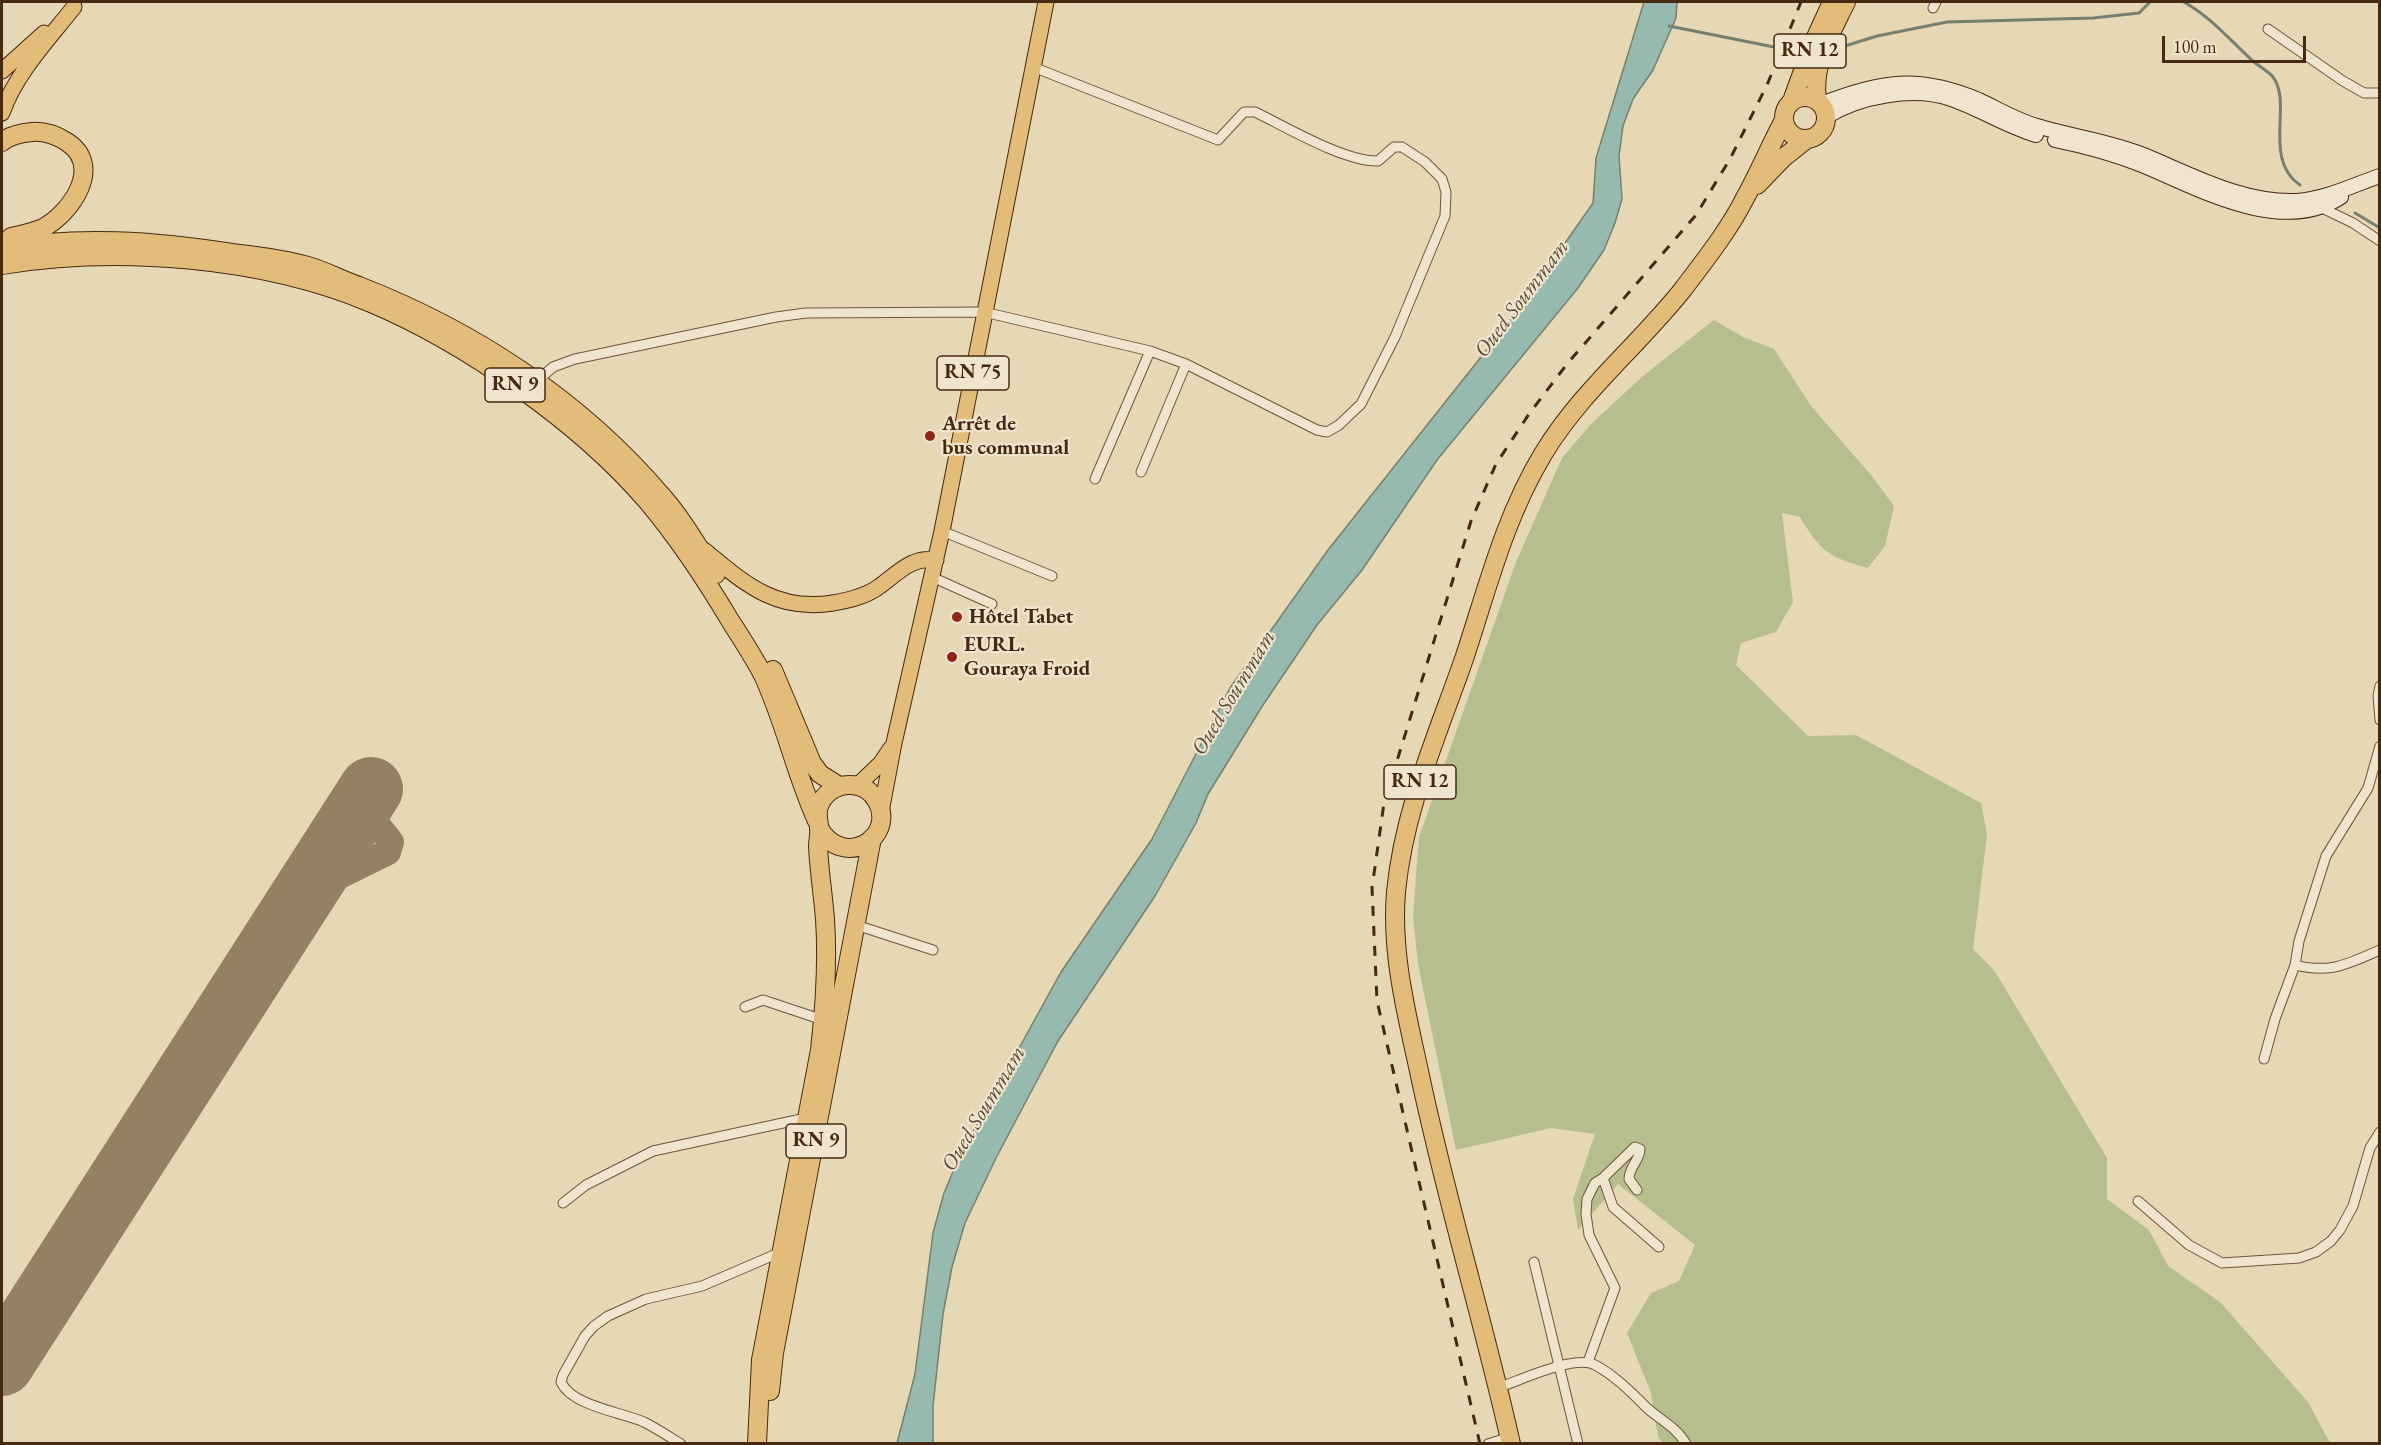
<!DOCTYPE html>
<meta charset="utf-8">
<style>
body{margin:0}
#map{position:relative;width:2381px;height:1445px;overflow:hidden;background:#e6d7b5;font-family:"EB Garamond",serif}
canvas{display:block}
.frame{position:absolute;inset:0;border:3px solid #462910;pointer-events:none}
.scale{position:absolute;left:2162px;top:36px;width:144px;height:27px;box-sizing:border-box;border:3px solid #462910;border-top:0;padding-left:8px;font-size:18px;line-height:21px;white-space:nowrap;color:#462910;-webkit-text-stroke:4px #efe5cf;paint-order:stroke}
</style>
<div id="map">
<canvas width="2381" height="1445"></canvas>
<div class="frame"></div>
<div class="scale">100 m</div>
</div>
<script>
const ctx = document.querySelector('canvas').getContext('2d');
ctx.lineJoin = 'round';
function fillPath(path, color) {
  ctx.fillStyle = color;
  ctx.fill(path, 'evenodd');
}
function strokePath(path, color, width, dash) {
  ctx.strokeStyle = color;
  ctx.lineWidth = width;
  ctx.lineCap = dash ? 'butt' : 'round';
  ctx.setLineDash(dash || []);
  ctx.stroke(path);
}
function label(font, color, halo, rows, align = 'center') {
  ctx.font = font + ' "EB Garamond",serif';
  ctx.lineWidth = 4.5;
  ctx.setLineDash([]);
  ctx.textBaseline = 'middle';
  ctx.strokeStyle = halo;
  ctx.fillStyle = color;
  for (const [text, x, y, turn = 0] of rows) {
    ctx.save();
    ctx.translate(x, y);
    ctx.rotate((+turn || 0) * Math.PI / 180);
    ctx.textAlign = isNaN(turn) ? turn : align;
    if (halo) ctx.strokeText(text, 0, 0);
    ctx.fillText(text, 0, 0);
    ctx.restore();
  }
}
const green = new Path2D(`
 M1714,320L1743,337L1774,349L1811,406L1871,475L1894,506L1885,546L1868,568C1828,557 1821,552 1800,517L1782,513L1793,602L1776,632L1741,643L1736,665L1808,736L1856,735L1981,803L1987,835L1973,949L1994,970L2107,1158V1199L2149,1230L2168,1266L2220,1302L2308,1402L2330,1443H1662L1658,1436L1651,1393L1627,1333L1651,1293L1679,1281L1695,1245L1618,1184L1578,1230L1573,1199L1595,1134L1551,1128L1456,1150L1418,964L1413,916L1419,837L1516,562L1562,458L1592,423L1643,376Z`);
const water = new Path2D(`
 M1644,2H1677L1676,18L1653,70L1633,99L1623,126L1619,156L1622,199L1615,223L1604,250L1578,288L1437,460L1362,570L1317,625L1263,705L1208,794L1196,823L1155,896L1058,1041L996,1158L965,1223L952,1267L943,1314L933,1406V1443H897L915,1374L933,1233L944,1193L960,1155L1061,972L1152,839L1230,688L1328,550L1519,309L1593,203L1596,158Z`);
const stream = new Path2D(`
 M2184,2C2212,18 2231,41 2254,62C2260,67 2268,71 2273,77C2293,103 2262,159 2300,185
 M1669,26L1779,48
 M1787,49L1800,50
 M1832,50L1877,36L1947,22L2093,18L2139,13L2150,2
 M2355,213L2380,228`);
const taxiway = new Path2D(`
 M305,893L388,852L391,842C381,828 372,818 357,811`);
const runway = new Path2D(`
 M2,1364L371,789`);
const street = new Path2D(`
 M1933,8L1936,2
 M2268,29L2343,81L2364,93H2380
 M2320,207L2353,223L2380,241
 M537,381L553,367L575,359L776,317L806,313L984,312L1150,351L1186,364L1317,430L1327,432L1339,425L1361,404L1395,337L1445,216L1446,192L1442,179L1425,162L1402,147H1394L1378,161C1345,162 1286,127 1255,112H1244L1218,140L1033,67
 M1141,472L1186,364
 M1095,479L1150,351
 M942,531L1052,576
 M932,577L992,604
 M2380,686L2378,696L2380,720
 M856,925L933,950
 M2295,965C2331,974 2347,964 2380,950
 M745,1007L763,1000L823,1020
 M2264,1059L2275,1019L2295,965L2299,941L2326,856L2368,788L2380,746
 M1603,1178L1613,1207L1659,1247
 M2138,1201L2189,1245L2222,1263L2299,1258L2316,1252L2331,1241L2340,1230L2353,1206L2370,1148L2380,1132
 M563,1203L586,1185L653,1151L806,1118
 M1534,1262L1578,1444
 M1588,1362L1615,1288L1589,1235L1586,1214L1587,1199L1595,1183L1603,1178L1635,1147L1640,1149C1640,1160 1629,1167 1629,1179L1637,1190
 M1497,1388C1519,1381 1575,1354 1595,1365C1614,1375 1630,1391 1645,1406C1658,1419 1677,1427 1686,1444
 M681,1444C668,1436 656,1428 644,1422C621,1412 572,1406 561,1382L563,1375L585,1336L594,1326L608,1316L646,1299L702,1286L781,1252
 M1488,1444L1510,1437`);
const secondary = new Path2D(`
 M1821,104C1880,81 1918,74 1979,100C1998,109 2016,120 2037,126C2073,137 2110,141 2146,156C2194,176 2243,203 2297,201C2326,199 2353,185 2380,176
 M1826,117C1859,96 1914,86 1951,99C1980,109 2006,126 2036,135
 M2055,140C2084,146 2114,154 2142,165C2200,189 2281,236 2341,197`);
const primary = new Path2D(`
 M2,71L44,33
 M2,113C16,73 48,40 74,7
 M704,550C745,584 776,612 833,603C850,600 867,596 880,586C898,573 912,556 936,560
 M858,785L880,764L891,748
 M881,812L894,743L942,531L1046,2`);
const highway = new Path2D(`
 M1784 118a21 21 0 1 1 42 0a21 21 0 1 1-42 0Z
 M1817,100C1812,64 1831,33 1846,2
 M1792,101L1812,46L1832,2
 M2,142C10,135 21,133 32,132C45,131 56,135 67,142C104,166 71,213 43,228C33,232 21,235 11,237
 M1757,185L1783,158L1807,139
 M2,249C78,235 156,241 232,253C257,256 284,259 308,266C325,271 342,280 359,286C475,331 581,401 662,496C684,520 698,548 716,574
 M2,265C117,246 262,257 371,303C466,343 580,423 647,501C679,539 706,580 731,622C742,639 753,656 762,673C785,721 795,773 817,821
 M773,670L812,763L820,774L839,786
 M770,1391L774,1353L872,838
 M757,1444L761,1360L820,1050C825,1006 828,963 825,919C823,894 819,870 818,846C818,840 820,834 819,828C819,820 816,814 819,806C824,793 837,784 851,785C862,785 871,791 877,801C897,838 843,870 819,828
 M1511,1444C1483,1319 1445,1196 1419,1071C1406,1011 1391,953 1396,892C1404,808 1438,734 1465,656C1488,586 1505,517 1543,454C1581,391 1639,345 1684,288C1705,260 1729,230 1745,198C1759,173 1770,146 1784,120`);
const rail = new Path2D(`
 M1480,1444L1377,1001L1372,888L1384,803L1471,521L1496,464L1529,414L1567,364L1696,215L1730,159L1767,85L1801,2`);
const markers = [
 [930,436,6,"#8f2418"],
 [957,617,6,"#8f2418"],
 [952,657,6,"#8f2418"]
];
const shields = [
 [1810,51,72],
 [973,373,72],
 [515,385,60],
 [1420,782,72],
 [816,1141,60]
];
const shieldNames = [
 ["RN 12",1810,51],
 ["RN 75",973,373],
 ["RN 9",515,385],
 ["RN 12",1420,782],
 ["RN 9",816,1141]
];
const poiNames = [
 ["Arrêt de",942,424],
 ["bus communal",942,448],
 ["Hôtel Tabet",969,617],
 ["EURL.",964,645],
 ["Gouraya Froid",964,669]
];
const waterNames = [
 ["Oued Soummam",1522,299,-53],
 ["Oued Soummam",1234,693,-59],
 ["Oued Soummam",984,1109,-59]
];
fillPath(green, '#b6be8d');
fillPath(water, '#96baad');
strokePath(water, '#76806e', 1.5);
strokePath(stream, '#76806e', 3);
strokePath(taxiway, '#968062', 26);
strokePath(runway, '#968062', 64);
strokePath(street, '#6e5439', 11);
strokePath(secondary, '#462910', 16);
strokePath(primary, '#462910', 17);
strokePath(highway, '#462910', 20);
strokePath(street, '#efe5cf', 9);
strokePath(secondary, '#efe5cf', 14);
strokePath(primary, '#e3bc7a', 15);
strokePath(highway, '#e3bc7a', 18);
strokePath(rail, '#462910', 3, [10, 10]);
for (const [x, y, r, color] of markers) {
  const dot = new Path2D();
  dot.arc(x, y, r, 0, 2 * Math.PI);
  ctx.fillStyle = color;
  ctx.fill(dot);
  strokePath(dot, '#efe5cf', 2);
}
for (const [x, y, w] of shields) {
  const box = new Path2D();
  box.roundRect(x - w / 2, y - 17, w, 34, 4.5);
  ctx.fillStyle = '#efe5cf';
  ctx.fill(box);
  strokePath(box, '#462910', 1.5);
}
label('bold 20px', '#462910', null, shieldNames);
label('bold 21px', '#462910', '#efe5cf', poiNames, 'left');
label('italic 22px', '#5a4d37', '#efe5cf', waterNames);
</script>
